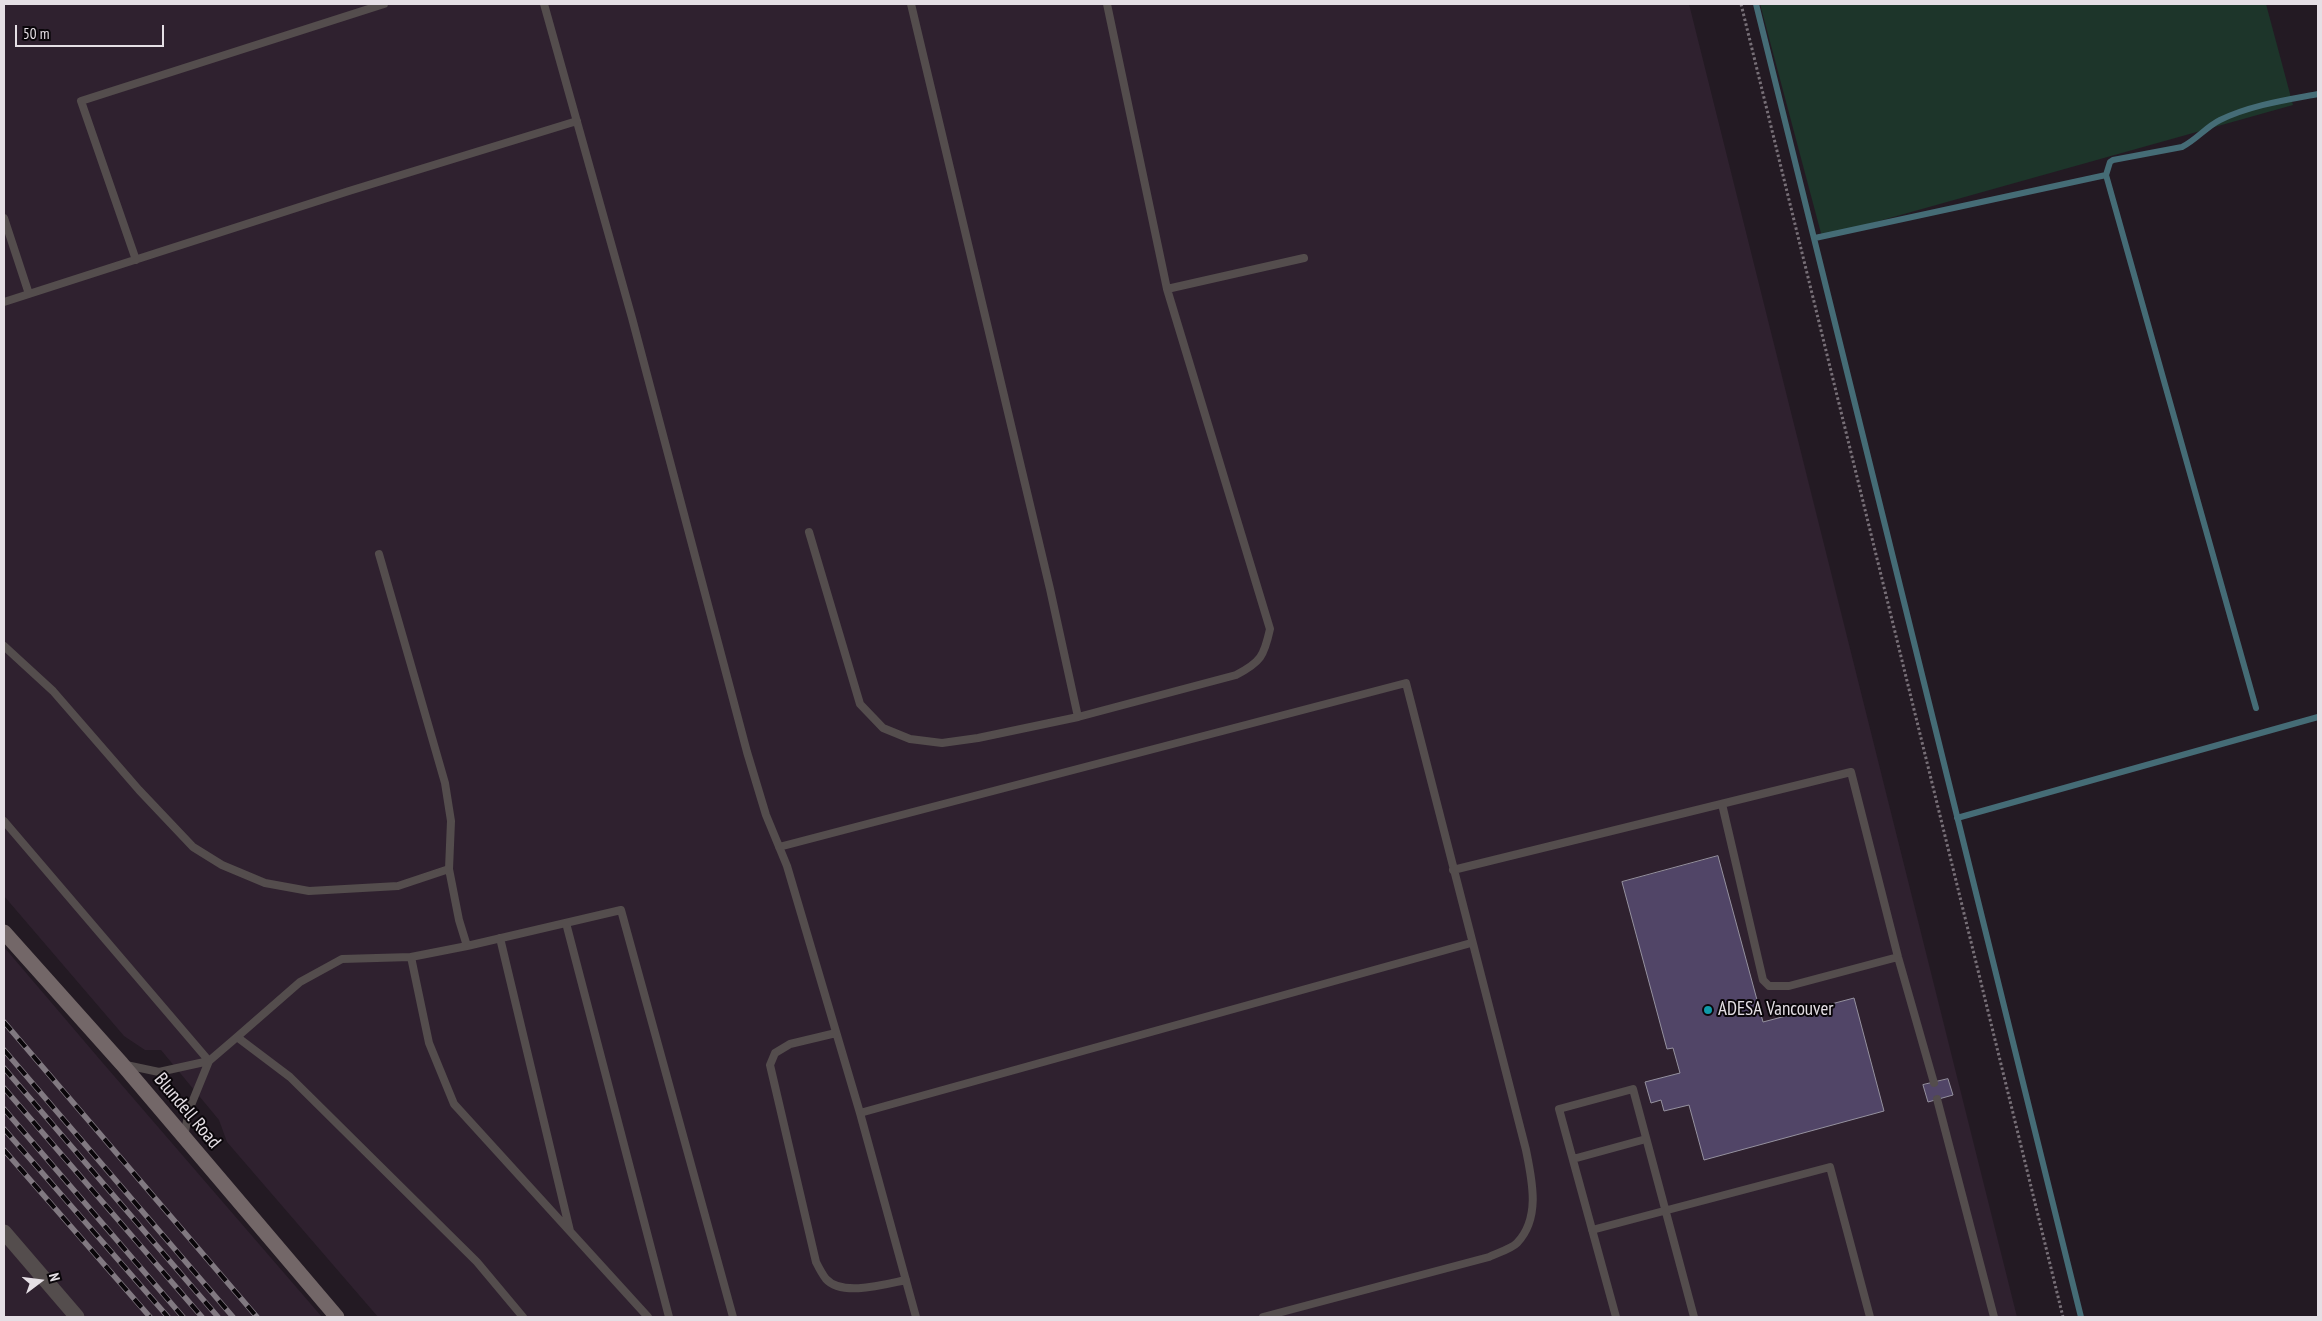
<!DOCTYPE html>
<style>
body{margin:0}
#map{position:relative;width:2322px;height:1321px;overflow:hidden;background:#231a23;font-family:"PT Sans Narrow",sans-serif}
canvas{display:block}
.frame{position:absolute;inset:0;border:5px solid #e5dfe5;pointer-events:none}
.north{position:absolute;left:15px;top:1256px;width:50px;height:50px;-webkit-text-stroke:4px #0a060a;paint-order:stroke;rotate:75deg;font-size:14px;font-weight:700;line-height:20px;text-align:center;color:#e5dfe5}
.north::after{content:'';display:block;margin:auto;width:18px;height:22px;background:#e5dfe5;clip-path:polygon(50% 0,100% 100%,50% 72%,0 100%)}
.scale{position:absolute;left:15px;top:25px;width:149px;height:22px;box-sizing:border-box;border:2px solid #e5dfe5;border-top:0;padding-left:6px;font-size:15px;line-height:18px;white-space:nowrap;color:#e5dfe5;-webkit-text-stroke:4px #0a060a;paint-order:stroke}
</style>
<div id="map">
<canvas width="2322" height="1321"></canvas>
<div class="frame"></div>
<div class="north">N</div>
<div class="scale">50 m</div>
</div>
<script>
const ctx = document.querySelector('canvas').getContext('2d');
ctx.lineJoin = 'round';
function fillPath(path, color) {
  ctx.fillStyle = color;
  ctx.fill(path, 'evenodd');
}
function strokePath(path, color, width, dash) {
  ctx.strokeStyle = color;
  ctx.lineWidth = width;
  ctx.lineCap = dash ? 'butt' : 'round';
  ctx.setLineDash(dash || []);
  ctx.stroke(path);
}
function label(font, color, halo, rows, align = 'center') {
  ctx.font = font + ' "PT Sans Narrow",sans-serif';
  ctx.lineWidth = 4;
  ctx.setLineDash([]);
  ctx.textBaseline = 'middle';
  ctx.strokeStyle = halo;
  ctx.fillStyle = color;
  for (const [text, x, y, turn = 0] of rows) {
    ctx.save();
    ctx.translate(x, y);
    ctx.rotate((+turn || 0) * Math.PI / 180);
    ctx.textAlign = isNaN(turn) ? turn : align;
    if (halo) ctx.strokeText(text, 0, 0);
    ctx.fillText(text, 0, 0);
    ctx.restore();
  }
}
const built = new Path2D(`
 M4,4H1689L2017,1317H378L227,1142L219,1120L161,1050H145L124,1036L4,896Z
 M4,947L102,1062L322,1317H4Z`);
const green = new Path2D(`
 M1760,4H2266L2293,105L1822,237Z`);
const stream = new Path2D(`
 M1756,4L2081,1317
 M2106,175L2110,162L2113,160L2182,147C2196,140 2206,127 2220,120C2251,105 2286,100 2318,94
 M1815,238L2106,175L2256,708
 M1957,818L2318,717`);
const building = new Path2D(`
 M1718,856L1763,1022L1854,998L1884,1111L1704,1160L1689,1105L1664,1111L1661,1100L1651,1103L1645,1082L1680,1073L1673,1048L1667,1049L1622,882Z
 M1948,1079L1953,1095L1928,1102L1923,1085Z`);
const path = new Path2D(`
 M1741,4L2063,1317`);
const service = new Path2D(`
 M544,4L632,318L747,752L766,815L787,866L860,1113L916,1317
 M911,4L1050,589L1078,717L1236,675C1261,662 1264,656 1270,629L1167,289L1107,4
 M4,218L29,294
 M136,260L81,101L384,4
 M1167,289L1304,258
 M4,302L349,191L577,121
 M809,532L860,704L883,728L910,739L942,743L978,738L1078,717
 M379,554L445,783L451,821L449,869L459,920L467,946
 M4,646L53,691L139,790L193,847L222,865L265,883L309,891L398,886L449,869
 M1722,804L1763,980L1769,986H1789L1898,957
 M4,821L209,1061
 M779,847L1406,683L1526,1150C1532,1180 1541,1218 1517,1243C1511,1249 1497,1253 1489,1257L1263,1317
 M1453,870L1851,772L1898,957L1934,1083
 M566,923L669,1317
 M500,938L570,1231
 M836,1033L790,1044L775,1053L770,1065L816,1262C819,1268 822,1274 826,1279C842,1297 886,1284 906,1280
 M237,1037L300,982L342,959L411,957
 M126,1065L159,1072L209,1061
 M1937,1099L1994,1317
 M860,1113L1471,943
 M184,1137L189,1110L209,1061L237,1037L290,1077L477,1262L523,1317
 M1573,1159L1646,1139
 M1592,1230L1830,1167L1870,1317
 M648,1317L454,1104L429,1043L411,957L467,946L621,910L733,1317
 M1616,1317L1559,1109L1633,1089L1694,1317`);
const minor = new Path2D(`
 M4,1232L77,1317`);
const secondary = new Path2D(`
 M4,932L122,1064L337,1317`);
const rail = new Path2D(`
 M4,1022L257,1317
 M4,1050L233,1317
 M4,1068L218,1317
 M4,1088L202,1317
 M4,1109L183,1317
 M4,1129L168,1317
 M4,1150L150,1317`);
const markers = [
 [1708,1010,5,"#0f9aa8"]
];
const poiNames = [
 ["ADESA Vancouver",1718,1010]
];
const streetNames = [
 ["Blundell Road",187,1111,50]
];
fillPath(built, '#2f212f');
fillPath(green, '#1d352a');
strokePath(stream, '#456c76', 6);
fillPath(building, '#514567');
strokePath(building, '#95919f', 1);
strokePath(path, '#787078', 3, [2.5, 2.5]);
strokePath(service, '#544d4d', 8);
strokePath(minor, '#544d4d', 15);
strokePath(secondary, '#736768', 15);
strokePath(rail, '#817981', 5.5);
strokePath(rail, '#0a060a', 4, [11]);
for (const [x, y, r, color] of markers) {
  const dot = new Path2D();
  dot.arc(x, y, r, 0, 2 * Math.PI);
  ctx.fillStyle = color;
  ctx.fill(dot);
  strokePath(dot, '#0a060a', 2);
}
label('19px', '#e5dfe5', '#0a060a', poiNames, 'left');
label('19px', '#e5dfe5', '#0a060a', streetNames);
</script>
